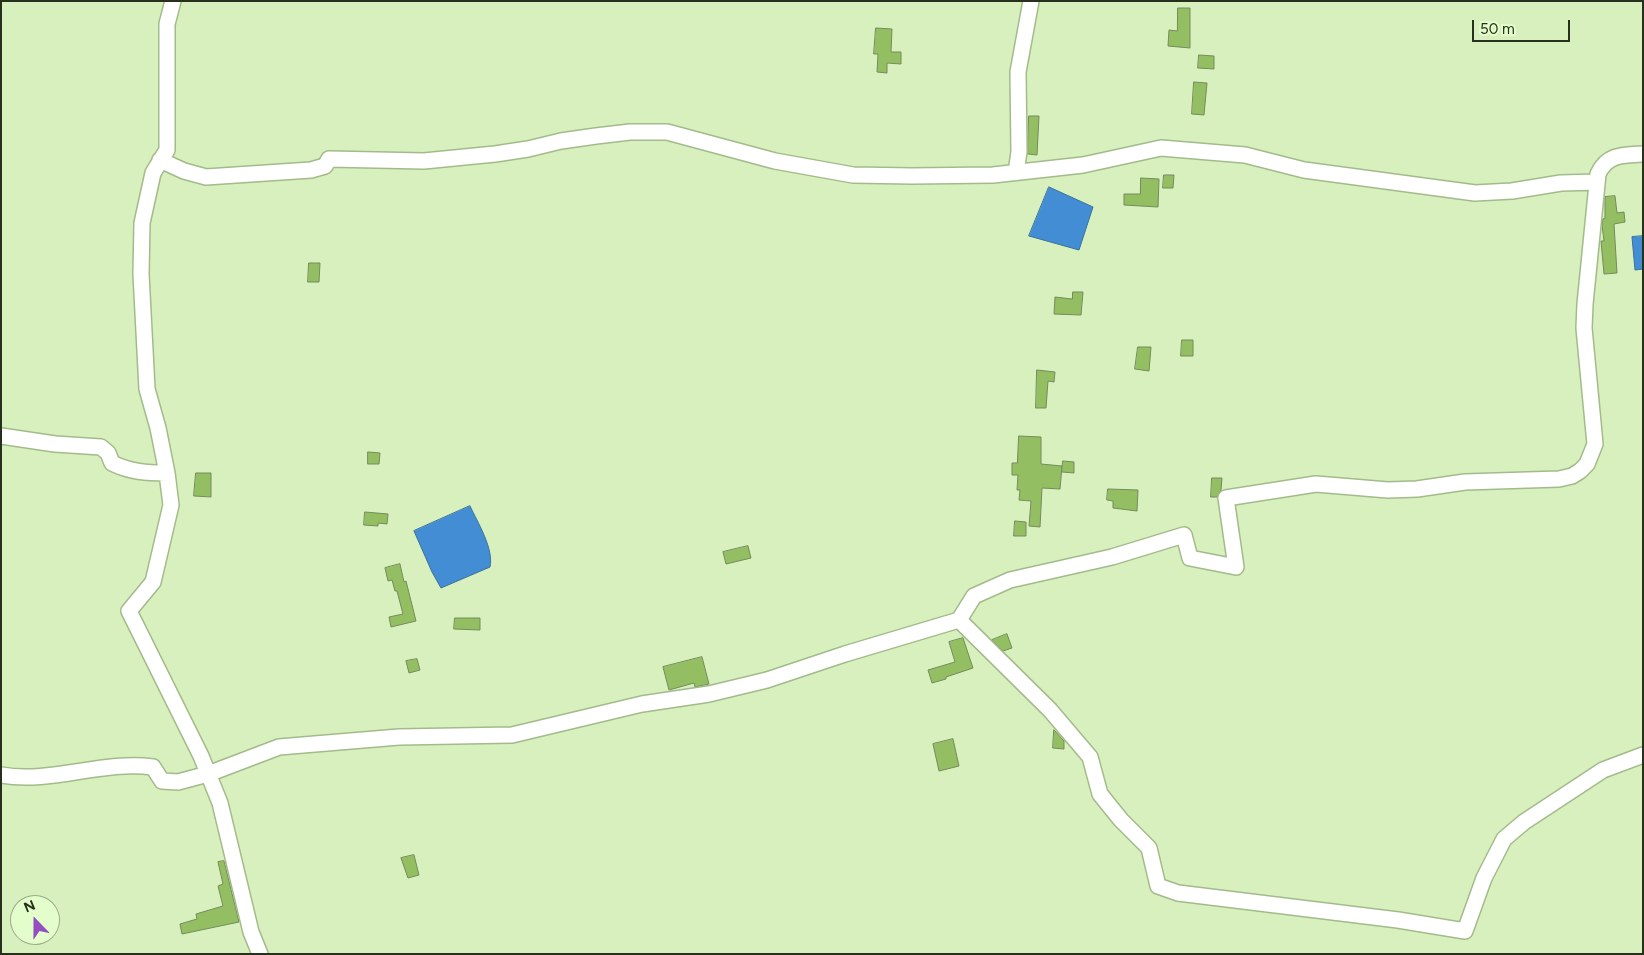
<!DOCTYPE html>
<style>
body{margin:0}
#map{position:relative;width:1644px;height:955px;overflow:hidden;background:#d7f0be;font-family:Figtree,sans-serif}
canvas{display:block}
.frame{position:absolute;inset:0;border:2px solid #27301d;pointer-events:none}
.north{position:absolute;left:10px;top:895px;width:50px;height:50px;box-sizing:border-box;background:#e4fecb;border:1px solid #98ac85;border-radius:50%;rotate:338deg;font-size:14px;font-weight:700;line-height:20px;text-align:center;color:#27301d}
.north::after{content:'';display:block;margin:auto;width:18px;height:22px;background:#934ec2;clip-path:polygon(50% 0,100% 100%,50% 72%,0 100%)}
.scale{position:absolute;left:1472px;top:20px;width:98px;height:22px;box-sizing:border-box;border:2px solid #27301d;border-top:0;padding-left:6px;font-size:15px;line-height:18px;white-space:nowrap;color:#27301d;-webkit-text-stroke:4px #e4fecb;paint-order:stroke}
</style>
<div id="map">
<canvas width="1644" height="955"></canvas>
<div class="frame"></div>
<div class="north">N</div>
<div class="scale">50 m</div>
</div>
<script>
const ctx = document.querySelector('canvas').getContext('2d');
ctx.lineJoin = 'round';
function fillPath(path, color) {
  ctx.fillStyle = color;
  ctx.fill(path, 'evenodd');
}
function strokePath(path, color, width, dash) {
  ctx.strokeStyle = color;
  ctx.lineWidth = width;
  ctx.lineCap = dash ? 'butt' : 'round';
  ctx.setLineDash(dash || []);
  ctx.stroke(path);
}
const water = new Path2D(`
 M1049,187L1093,207L1079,250L1029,236Z
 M1643,236V269L1635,270L1632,237Z
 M470,506C478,523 494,549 490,567L441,588L432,572L414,531Z`);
const building = new Path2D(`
 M1178,8H1190V48L1168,46L1169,30L1177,31Z
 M876,28L892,29L891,52H901V64L887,63V73L877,72L878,54H874Z
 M1199,55L1214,56V69L1198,68Z
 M1194,82L1207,83L1204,115L1192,114Z
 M1029,116H1039L1037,155L1028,154Z
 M1164,175H1174L1173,188H1163Z
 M1141,178L1159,179L1158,207L1124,205V194H1140Z
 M1615,196L1617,213L1624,212L1625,222L1614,224L1617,273L1604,274L1601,241H1604L1602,225L1603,219L1605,218V197Z
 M309,263H320L319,282H308Z
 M1073,292H1083L1081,315L1054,314L1055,297L1072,299Z
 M1182,340H1193V356H1181Z
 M1138,347H1151L1149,371L1135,369Z
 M1037,370L1055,372L1054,382L1048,381L1046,408H1036Z
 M1019,436L1041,437V464L1062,466L1060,489L1042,488L1040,527L1029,526L1031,501L1019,500L1020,490H1017L1018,475H1012V463H1017Z
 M368,452L380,453L379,464H368Z
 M1063,461L1074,462V473L1062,472Z
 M196,473H211V497L194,496Z
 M1212,478H1222L1221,490L1217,497H1211Z
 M1108,489L1138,490L1137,511L1113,508V501L1107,500Z
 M365,512L388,514L387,524L378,523V526L364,525Z
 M1015,521L1026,522V536H1014Z
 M748,546L751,558L726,564L723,552Z
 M400,564L404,582L406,581L416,621L391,627L389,617L403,614L397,591H395L392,580L388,581L385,568Z
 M455,618H480V630L454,629Z
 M1007,634L1012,648L1003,651L992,640Z
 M963,638L973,668L946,677V679L932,683L928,670L955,662L949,642Z
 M702,657L709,684L695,687L694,683L669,690L663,667Z
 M417,659L420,670L409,673L406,661Z
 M1054,730L1064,741V749L1053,748Z
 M953,739L959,766L939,771L933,744Z
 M414,855L419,875L408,878L401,858Z
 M224,861L239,922L182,934L180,924L197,919L196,914L223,906L218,886L223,884L218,862Z`);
const minor = new Path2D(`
 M160,160L184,171L206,177L311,170L325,166L329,159L424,161L495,154L528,149L561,141L596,136L630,132H667L775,161L853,175L912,176L993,175L1083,165L1161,148L1245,155L1304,170L1475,193L1512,191L1561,183L1597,182
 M1016,172L1019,152L1018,72L1031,1
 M1,436L55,444L101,447L108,453L112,463C130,472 147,473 167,473L158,428L147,389L141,274L142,223L153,173L167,150V24L173,1
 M167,473L171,505L153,582L129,611L201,756L220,803L251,932L260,954
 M959,620L974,596L1010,580L1112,557L1184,535L1190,558L1236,567L1226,498L1316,484L1388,490L1417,489L1465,482L1559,479L1572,476L1580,471L1587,464L1595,444L1584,328L1585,304L1598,174C1607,154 1623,155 1643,154
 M1,775C52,784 102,760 153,767L162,781L178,782L208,774L279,747L399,737L512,735L642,704L709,694L767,680L845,654L959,620L1050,710L1090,757L1100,794L1121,820L1149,848L1158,886L1178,893L1398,920L1465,931L1484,878L1504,839L1524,822L1603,770L1643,755`);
fillPath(water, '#428dd3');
strokePath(water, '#3a719c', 1);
fillPath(building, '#94be62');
strokePath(building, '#748b5c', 1);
strokePath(minor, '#a3bb8a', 18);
strokePath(minor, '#fff', 15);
</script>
